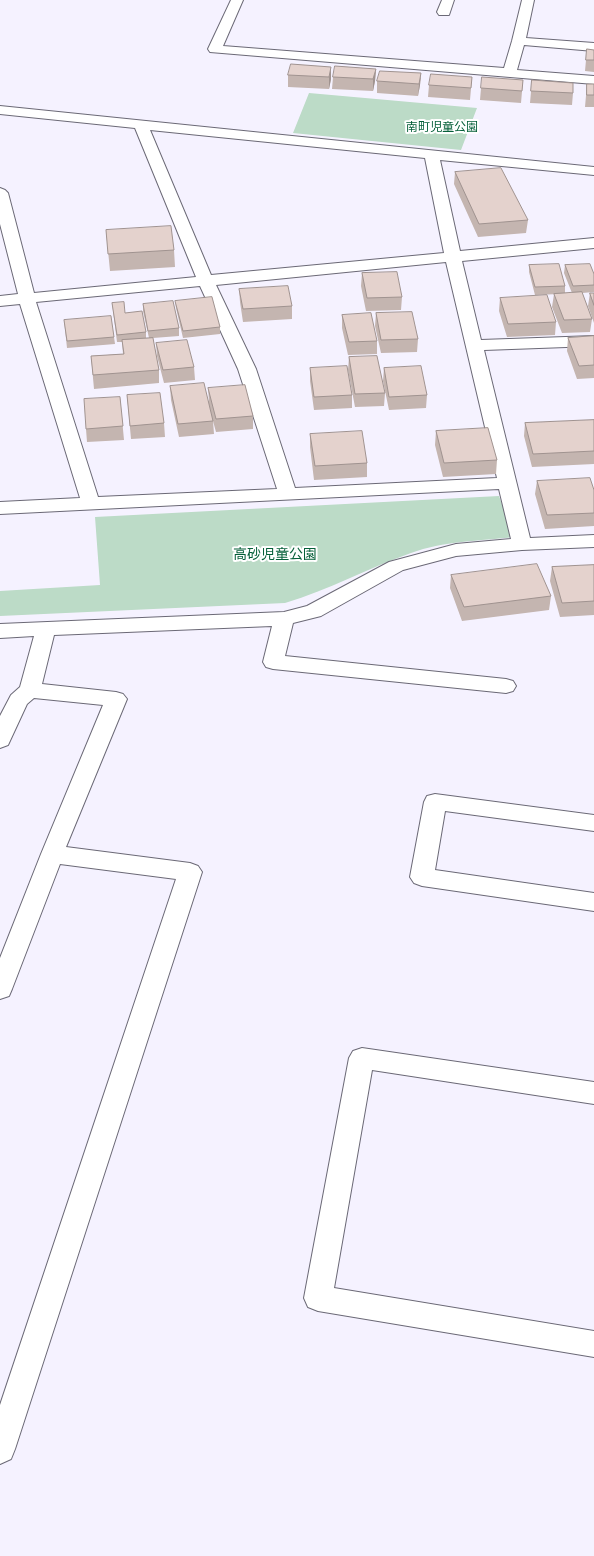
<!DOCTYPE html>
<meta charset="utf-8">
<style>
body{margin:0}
canvas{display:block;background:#f5f2ff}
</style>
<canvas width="594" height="1556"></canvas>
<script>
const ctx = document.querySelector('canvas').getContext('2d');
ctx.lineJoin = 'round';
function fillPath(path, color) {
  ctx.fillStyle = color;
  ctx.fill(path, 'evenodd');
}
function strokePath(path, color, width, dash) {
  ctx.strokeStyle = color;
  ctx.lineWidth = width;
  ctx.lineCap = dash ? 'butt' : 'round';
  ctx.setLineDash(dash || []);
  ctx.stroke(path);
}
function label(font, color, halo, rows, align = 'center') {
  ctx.font = font + ' Raleway,"Noto Sans JP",sans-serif';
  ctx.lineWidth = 4;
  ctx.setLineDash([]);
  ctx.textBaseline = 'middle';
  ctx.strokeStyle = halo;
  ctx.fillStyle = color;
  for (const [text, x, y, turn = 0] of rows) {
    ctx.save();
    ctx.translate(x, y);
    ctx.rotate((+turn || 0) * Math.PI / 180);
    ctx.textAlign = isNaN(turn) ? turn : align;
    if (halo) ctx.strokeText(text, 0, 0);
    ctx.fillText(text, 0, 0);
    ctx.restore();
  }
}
const green = new Path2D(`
 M309,93L477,108L461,150L293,133Z
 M499,496L514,537C480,541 443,541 411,553C368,568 329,590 285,603L0,616V591L100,585L95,517Z`);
const minor = new Path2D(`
 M231,0H243L223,46L504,68L512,41L522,0H534L526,38L594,43V51L524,45L517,70L594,76V84L210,52L208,49Z
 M442,0H454L449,15H439L437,12Z
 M0,106L594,167V175L440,160L460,251L594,238V248L462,261L481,340L594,336V346L484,350L530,538L594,535V547L522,550L456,556L403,570L321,616L293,623L285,656L506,679L513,681L516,686L513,691L506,693L273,669L266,667L263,662L272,626L54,635L42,684L116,692L123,694L127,699L66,847L190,863L198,866L202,872L15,1449L11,1459L0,1464V1405L176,879L60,864L12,989L9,996L0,999V958L41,854L103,705L34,698L27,704L8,745L0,748V716L11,695L20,687L34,636L0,638V624L284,612L307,606L389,562L456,544L511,539L499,489L0,514V502L80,498L20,304L0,306V296L18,294L0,224V188L5,190L8,193L34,293L196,277L135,128L0,114ZM150,130L425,158L444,253L211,275ZM446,262L497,478L295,488L256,369L216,285ZM200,286L238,369L277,489L98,497L36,302Z
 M435,794L594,815V831L445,811L435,870L594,893V911L422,886L414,883L410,877L424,802L427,796Z
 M362,1048L594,1082V1104L372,1070L334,1288L594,1331V1357L318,1311L308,1307L304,1298L349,1058L353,1051Z`);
const wall = new Path2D(`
 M587,49L594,50V72L585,71Z
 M331,67V79L329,89L288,87V75Z
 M376,69L375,81L373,91L332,89L333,77Z
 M421,73L420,85L418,96L377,93V81Z
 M472,77L470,100L428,97L429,85Z
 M523,80L521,103L480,100L481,88Z
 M532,80L573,93L572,105L530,103Z
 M587,84H594V107H585Z
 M455,172L528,220L526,233L478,237L454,184Z
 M106,230L174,250L175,267L110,271Z
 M529,265L565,286V293H572L564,273L565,265L594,274V292L582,293L592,319L590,332L562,333L552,307L554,294H559L535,295L529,272Z
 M362,273L402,297L401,310L366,311L361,286Z
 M239,289L292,306V319L243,322L240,302Z
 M590,293H594V323L588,306Z
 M500,298L556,322L555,335L507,337L499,311Z
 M175,301L220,327V334L183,338L176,308Z
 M112,303L125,313L146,332V338H149L143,311V304L179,328V336L153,338L159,370V383L94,389L91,356L123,354L122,342H117Z
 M376,313L418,339L417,352L381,353L375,326Z
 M342,315L377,341V354L348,355L342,328Z
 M64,320L114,337L115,344L67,348Z
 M594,336V378L577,379L567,351L568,338Z
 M156,343L194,367L195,380L164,383L157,356Z
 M349,357L385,393L384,406L355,407L348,370Z
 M310,368L352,395V408L314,410L310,381Z
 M384,368L427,395L426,408L389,410L383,381Z
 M170,386L209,401L208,388L253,416V429L216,432L213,421L214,434L179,437L171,400Z
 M127,395L164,423L165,437L131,439Z
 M120,397L124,440L87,442L86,429Z
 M594,420V464L532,467L524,436L525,423Z
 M436,431L497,460L496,474L443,477L435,445Z
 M310,434L367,463V477L314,480L310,447Z
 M537,481L594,490V526L545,529L535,494Z
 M594,565V615L560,617L550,581L552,567Z
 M451,575L551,596L549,610L462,621L450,588Z`);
const shadedWall = new Path2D(`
 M331,67V79L329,89V77Z
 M376,69L375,81L373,91V79Z
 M421,73L420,85L418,96L419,84Z`);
const building = new Path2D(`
 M587,49L594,50V60H586Z
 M291,64L331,67L329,77L288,75Z
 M335,66L376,69L373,79L333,77Z
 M380,71L421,73L419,84L377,81Z
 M431,74L472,77L471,88L429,85Z
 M482,77L523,80L522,91L481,88Z
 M532,80L573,83V93L531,91Z
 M587,84H594V95H587Z
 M501,168L528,220L479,224L455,172Z
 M171,226L174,250L108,254L106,230Z
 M559,264L565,286L535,287L529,265Z
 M590,264L594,274V285L573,286L565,265Z
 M397,272L402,297L367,298L362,273Z
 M288,286L292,306L243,309L239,289Z
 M582,292L592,319L564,320L554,294Z
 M590,293H594V305Z
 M547,295L556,322L508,324L500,298Z
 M212,297L220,327L183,331L175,301Z
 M173,301L179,328L148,331L143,304Z
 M124,302L125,313L142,311L146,332L117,335L112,303Z
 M412,312L418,339L381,340L376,313Z
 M371,313L377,341L349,342L342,315Z
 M111,316L114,337L67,341L64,320Z
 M594,336V365L579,366L568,338Z
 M153,338L159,370L93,375L91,356L124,354L122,340Z
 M187,340L194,367L163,370L156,343Z
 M377,356L385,393L355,394L349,357Z
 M347,366L352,395L314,397L310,368Z
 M421,366L427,395L389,397L384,368Z
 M204,383L213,421L178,424L170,386Z
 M245,385L253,416L216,419L208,388Z
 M160,393L164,423L130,426L127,395Z
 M120,397L123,426L86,429L84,399Z
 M594,420V451L533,454L525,423Z
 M488,428L497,460L444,463L436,431Z
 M362,431L367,463L315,466L310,434Z
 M590,478L594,490V513L547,515L537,481Z
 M537,564L551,596L464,607L451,575Z
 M594,565V601L562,603L552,567Z`);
const farParknames = [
 ["南町児童公園",442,127]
];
const parkNames = [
 ["高砂児童公園",275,555]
];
fillPath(green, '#bcdbc7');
strokePath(minor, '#6b6976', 2);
fillPath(minor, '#fff');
fillPath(wall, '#c4b5b0');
fillPath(shadedWall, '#a09390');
fillPath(building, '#e4d2cd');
strokePath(building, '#a09390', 1);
label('12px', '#055f39', '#fff', farParknames);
label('14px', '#055f39', '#fff', parkNames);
</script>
